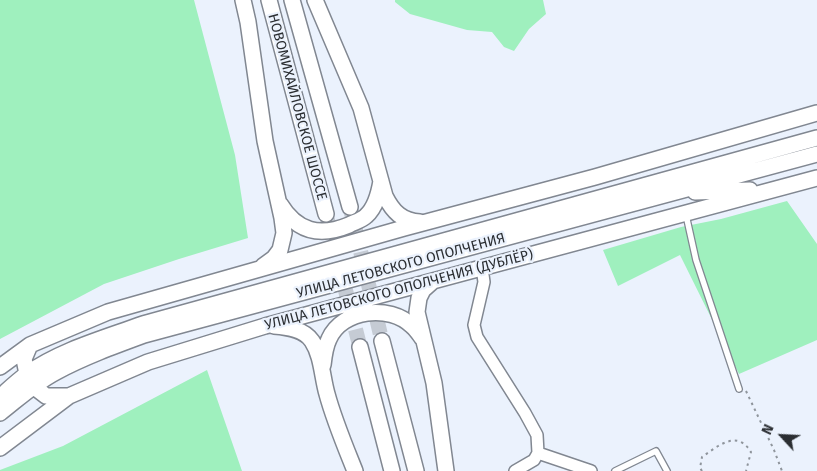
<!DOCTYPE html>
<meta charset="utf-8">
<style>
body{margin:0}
#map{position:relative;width:817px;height:471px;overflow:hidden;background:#ebf2fd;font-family:"Fira Sans",sans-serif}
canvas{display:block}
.north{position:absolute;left:757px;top:411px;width:50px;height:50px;-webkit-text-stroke:4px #ebf2fd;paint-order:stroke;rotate:295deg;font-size:14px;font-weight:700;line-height:20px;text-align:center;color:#2b2e32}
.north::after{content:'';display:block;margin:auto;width:18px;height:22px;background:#2b2e32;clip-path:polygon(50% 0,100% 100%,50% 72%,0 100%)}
</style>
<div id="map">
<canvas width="817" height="471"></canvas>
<div class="north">N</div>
</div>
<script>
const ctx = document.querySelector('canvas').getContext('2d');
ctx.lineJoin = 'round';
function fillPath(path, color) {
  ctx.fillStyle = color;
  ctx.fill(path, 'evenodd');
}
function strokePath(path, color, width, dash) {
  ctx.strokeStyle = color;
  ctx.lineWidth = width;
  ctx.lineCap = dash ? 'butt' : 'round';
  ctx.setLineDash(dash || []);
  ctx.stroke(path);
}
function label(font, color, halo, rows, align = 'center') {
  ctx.font = font + ' "Fira Sans",sans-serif';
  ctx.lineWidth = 4.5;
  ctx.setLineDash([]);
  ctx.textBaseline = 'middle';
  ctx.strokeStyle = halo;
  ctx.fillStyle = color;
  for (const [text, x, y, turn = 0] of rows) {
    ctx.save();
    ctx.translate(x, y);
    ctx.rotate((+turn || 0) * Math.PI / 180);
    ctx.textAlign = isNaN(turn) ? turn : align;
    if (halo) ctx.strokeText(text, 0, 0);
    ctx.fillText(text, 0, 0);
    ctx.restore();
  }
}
const green = new Path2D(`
 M0,0H194L235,155L248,238L179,259L104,284L0,339Z
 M395,0H543L546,14L529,29L514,51L504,47L492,32L467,30L410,14L395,2Z
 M787,201L817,244V340L739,374L680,255L618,286L603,250L681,227L721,219Z
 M207,370L242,471H0V470L63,446Z`);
const secondaryTunnel = new Path2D(`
 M350,207L382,341
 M327,218L360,347`);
const path = new Path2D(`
 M746,391L774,450L782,471
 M702,471L700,468L702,457C718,446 737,429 751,452L746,471`);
const lane = new Path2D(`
 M686,215L696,260L739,389
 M615,471L656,451L667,471`);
const street = new Path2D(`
 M482,268L484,282L474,325L477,337L525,413L537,435L538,453L534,460L515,471
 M538,453L591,471`);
const secondary = new Path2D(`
 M243,0L248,22L265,141L282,218L284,233L280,250L274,258L263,266
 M269,0L326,214
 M292,0L350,207
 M315,0L361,108L385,196C393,212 402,221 420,222
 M695,192L750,190
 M280,204C297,232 320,237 349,225C355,222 362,220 366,216C376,207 379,193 381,181
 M432,282L423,290L419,298L417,312L434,383L446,471
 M274,326C287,327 304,329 312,341C322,356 322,377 327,394C334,420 345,446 355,471
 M382,341L416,471
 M30,345L24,359L27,374L33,386L46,396H69
 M360,347L392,471
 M323,365C324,356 325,347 329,339C342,309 390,304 412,326C416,329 419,334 422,338
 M0,367L30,345L108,312L404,228L595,177L817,113
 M0,397C9,389 17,381 27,374C61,350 105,338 143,324L817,138
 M0,413C18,399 35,383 56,372C84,357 114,346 144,335L817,154
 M0,448L69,396L148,362L265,326L817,178`);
const streetNames = [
 ["НОВОМИХАЙЛОВСКОЕ ШОССЕ",297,107,75],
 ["УЛИЦА ЛЕТОВСКОГО ОПОЛЧЕНИЯ",401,266,-15],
 ["УЛИЦА ЛЕТОВСКОГО ОПОЛЧЕНИЯ (ДУБЛЁР)",399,290,-15]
];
fillPath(green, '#9ff0be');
strokePath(secondaryTunnel, '#c5cbd4', 15, [15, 8]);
strokePath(lane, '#818791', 8);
strokePath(street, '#818791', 14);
strokePath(secondary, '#818791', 18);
strokePath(path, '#8f959c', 2, [2.5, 4]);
strokePath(lane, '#fff', 5.5);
strokePath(street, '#fff', 11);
strokePath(secondary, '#fff', 15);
label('14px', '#2b2e32', '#ebf2fd', streetNames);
</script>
